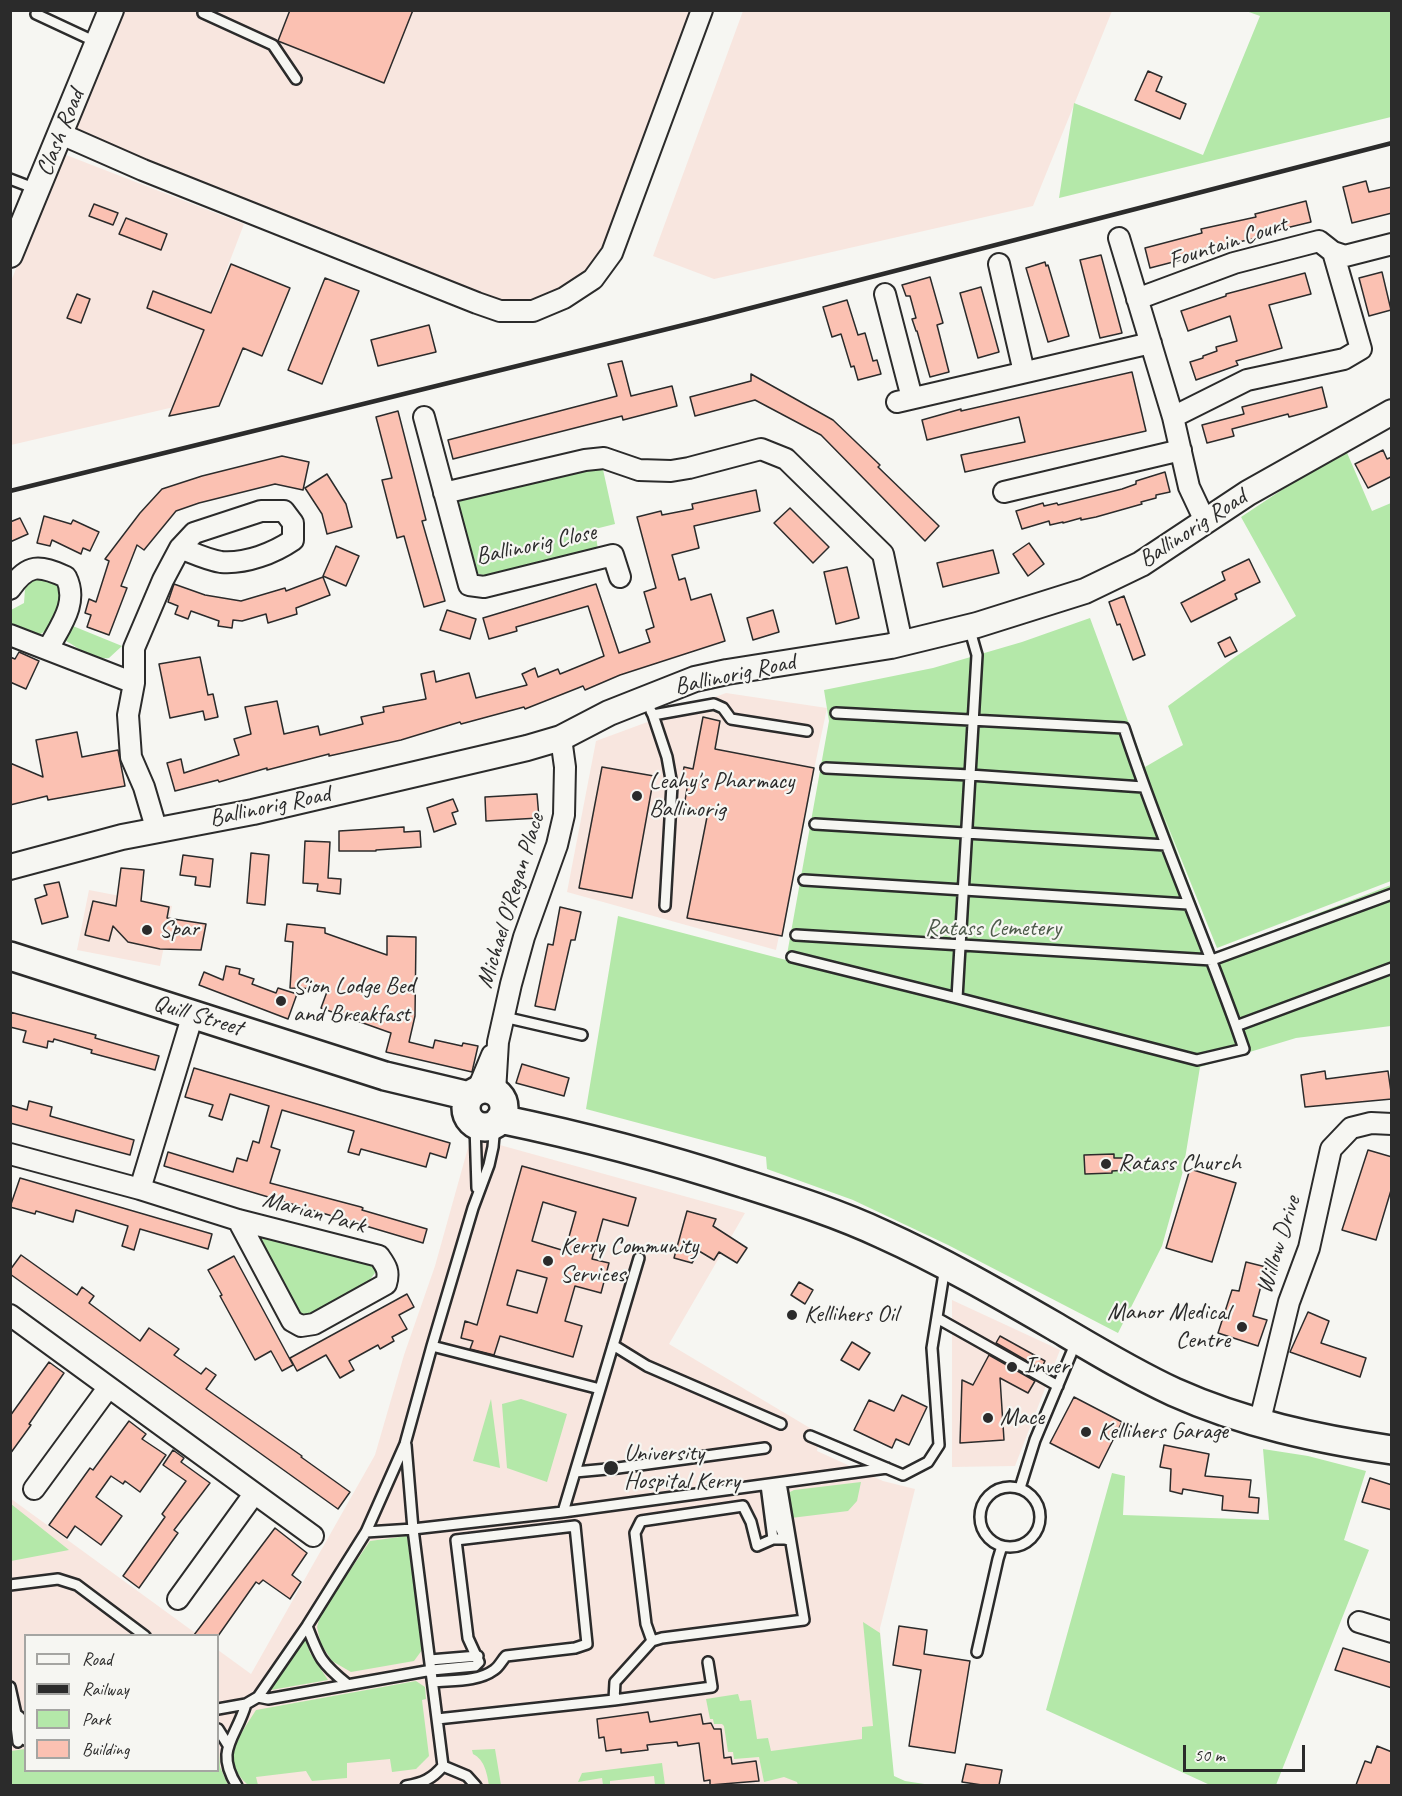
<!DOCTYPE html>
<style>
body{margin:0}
#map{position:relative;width:1402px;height:1796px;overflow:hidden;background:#f6f6f2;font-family:Caveat,sans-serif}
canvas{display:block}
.frame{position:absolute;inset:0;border:12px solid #2b2b2b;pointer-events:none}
.legend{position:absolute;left:24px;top:1634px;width:195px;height:138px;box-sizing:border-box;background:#f6f6f2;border:2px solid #a5a5a2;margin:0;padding:8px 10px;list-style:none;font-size:18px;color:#2b2b2b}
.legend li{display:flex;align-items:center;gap:12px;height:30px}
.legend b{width:30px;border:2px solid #a5a5a2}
.scale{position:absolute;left:1183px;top:1745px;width:122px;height:27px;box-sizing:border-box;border:3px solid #2b2b2b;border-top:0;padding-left:8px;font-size:18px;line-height:21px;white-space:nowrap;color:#2b2b2b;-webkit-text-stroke:4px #f6f6f2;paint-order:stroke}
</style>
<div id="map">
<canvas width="1402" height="1796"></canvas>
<div class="frame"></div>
<ul class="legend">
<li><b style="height:8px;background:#f6f6f2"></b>Road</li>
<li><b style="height:8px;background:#2b2b2b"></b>Railway</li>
<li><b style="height:16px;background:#b4e8a9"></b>Park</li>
<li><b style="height:16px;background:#fbc1b2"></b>Building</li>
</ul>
<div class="scale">50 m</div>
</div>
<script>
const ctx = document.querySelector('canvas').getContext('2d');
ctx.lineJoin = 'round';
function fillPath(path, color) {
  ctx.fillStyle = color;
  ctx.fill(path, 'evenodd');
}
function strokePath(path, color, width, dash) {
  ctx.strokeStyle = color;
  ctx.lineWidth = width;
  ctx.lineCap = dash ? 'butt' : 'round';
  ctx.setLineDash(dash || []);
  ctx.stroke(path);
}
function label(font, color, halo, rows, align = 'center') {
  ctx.font = font + ' Caveat,sans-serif';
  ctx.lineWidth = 4.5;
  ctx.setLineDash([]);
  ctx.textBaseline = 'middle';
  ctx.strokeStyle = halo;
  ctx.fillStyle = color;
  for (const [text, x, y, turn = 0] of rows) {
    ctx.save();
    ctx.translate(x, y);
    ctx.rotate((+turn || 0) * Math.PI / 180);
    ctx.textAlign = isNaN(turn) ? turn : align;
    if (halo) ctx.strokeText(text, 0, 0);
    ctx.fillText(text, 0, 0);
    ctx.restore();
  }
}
const built = new Path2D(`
 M118,11H714L620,255L601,283L574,304L540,315L503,316L64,144Z
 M743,11V10L1112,11L1033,206L714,279L653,256Z
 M61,153L244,224L174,407L11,445L10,284Z
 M726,693L827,708L776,950L567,892L596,741Z
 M89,890L172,906L160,966L77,950Z
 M471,1137L745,1213L669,1344L820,1434L817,1451L883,1481L915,1489L880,1628L886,1785H11L10,1498L198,1635L26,1636V1770H218V1650L251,1674L375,1455L404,1355L435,1266Z
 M952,1300L1060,1350L1015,1466L952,1467Z`);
const green = new Path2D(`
 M1246,11H1391V117L1059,198L1074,103L1203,155L1260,16Z
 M1345,448L1372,511L1391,503V881L1217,948L1161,809L1215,953L1391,885V1026L1296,1038L1200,1067L1183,1171L1162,1246L1118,1333L948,1245L853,1200L767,1169L766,1157L586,1109L618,916L786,960L829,721L824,690L933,668L1022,642L1090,618L1145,767L1183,745L1168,706L1235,657L1296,616L1241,517Z
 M602,465L615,524L595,529L598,550L487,576L476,573L472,567L456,507L463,497Z
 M35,576H45L60,585C61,589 63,595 63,600C61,615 50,630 37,636L11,624V610L24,603L25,589Z
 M68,624L122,646L109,658C93,660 80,649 66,641L65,635Z
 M259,1233L374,1261L378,1269L363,1289L320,1315L302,1317L290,1307L284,1295L289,1290L269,1256L260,1252L254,1236Z
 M491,1399L500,1468L473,1461Z
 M521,1399L567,1414L547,1482L507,1468L502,1404Z
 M1263,1449L1308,1456L1366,1471L1344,1540L1369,1550L1276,1785H1210L1046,1710L1112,1473L1125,1476L1123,1515L1269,1520Z
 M861,1482L857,1501L848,1511L791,1518L788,1493L794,1490Z
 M10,1504H11L69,1550L11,1561Z
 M407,1536L422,1650L414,1661L351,1672L332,1661L321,1644L317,1627L321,1613L370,1541Z
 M863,1622L880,1633L894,1776L905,1781L931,1785H798L797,1782L784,1777L764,1782L759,1757L734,1759L733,1752H728L724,1726L722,1724H714L713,1719H710L706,1699L738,1694L740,1701L751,1700L757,1739L768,1738L771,1751L862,1739V1727L873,1726Z
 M306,1637L310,1653L328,1680L271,1690Z
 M416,1681L425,1687L426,1699L422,1700L429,1756L416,1769L392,1772L390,1759L347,1763V1778L312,1781L306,1771L256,1777L258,1785H248C219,1759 240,1736 256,1710Z
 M218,1738L220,1767L228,1785H11V1751L25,1749L26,1770H218Z
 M495,1749L501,1785H489C487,1774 485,1760 473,1754L472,1750Z
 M662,1763L665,1785H655L654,1776L610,1781V1785H603L602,1778L578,1782L582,1773Z`);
const building = new Path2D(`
 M290,10H413L384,83L278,41Z
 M1148,71L1162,77L1156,91L1186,104L1180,119L1135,100Z
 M1366,181L1369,192L1392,187V213L1352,223L1343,187Z
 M1306,201L1311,222L1257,235L1258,238L1198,250L1200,255L1150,268L1145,248L1202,233L1201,229L1256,217L1255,214Z
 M94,204L118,213L113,225L89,216Z
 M126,218L167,234L161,250L119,234Z
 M1101,255L1122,333L1100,338L1080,260Z
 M1045,262L1046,266L1048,265L1069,336L1048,342L1026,268Z
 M231,264L290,288L262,356L243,348L219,406L169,416L204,330L147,308L153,291L211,313Z
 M1382,272L1391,310L1369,316L1359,278Z
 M1305,273L1311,294L1269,305L1282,348L1236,361L1238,365L1196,380L1190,362L1203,358V356L1217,351L1216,347L1237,341L1230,316L1188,331L1181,311L1226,296V294Z
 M930,277L943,323L937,325L949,372L930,377L917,331H916L912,319L916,318L910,296H906L902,285Z
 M325,278L359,291L322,384L288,370Z
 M981,287L999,352L978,358L960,293Z
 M77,294L90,299L81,323L67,318Z
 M847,300L858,335L865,333L873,361L877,360L881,374L858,380L854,366L851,367L841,334L832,337L823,307Z
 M429,325L436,352L378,366L371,340Z
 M622,361L631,396L672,386L677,406L623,420L622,416L453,459L448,440L617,396L608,364Z
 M1132,372L1146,431L965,472L961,455L1025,442L1019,417L927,440L922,420L961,409V411Z
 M751,374L833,420L880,465L878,467L939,526L925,541L821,435L755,400L695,416L690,397L751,381Z
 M1322,387L1327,407L1289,417L1288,414L1232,429L1234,436L1207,443L1202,425L1244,414L1242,407Z
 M398,411L426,520L422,521L445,601L424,607L404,536L397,538L382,480L392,478L376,417Z
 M1383,450L1387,459L1392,457V476L1368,488L1355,464Z
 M282,456L309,462L303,490L275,484L199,503L176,511L144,550L137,545L121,586L127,588L109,635L87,627L91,615L85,613L89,599L96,602L109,561L105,559L140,513L162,489L202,476Z
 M1165,472L1170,492L1156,495V498L1141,502L1142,504L1096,517L1081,520V518L1063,523V522L1050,525L1049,521L1022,529L1016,511L1043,503L1044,506L1057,503L1058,505L1122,489L1136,484V481Z
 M327,474L346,504L352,527L327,534L322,514L305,488Z
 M756,490L760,511L694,526L699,548L672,555L679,580L685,578L691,600L711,594L725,641L620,675L585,690L583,686L525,709L524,707L461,724L460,722L401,740L329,756V754L267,770V768L219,782L218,780L175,791L167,763L181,759L184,773L239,755L234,739L251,734L245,707L277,701L284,734L318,726L320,735L363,724L361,717L384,712L383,707L426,699L421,674L434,671L436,682L469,673L476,698L527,685L522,674L535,668L538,677L558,669L560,674L604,656L588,606L516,627L517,631L489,639L483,618L596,584L619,653L650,642L646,630L654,627L644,592L656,588L637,517L661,511L662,515L693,509L692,504Z
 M790,508L829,547L813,563L774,523Z
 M44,516L71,524L73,520L99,532L90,551L83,548L81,554L52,540L50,546L37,543Z
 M20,518L28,534L10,542V522Z
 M1029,543L1044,564L1028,576L1013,554Z
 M336,546L359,556L346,586L323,576Z
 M993,550L999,573L943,587L937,563Z
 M1249,559L1260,582L1235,594L1237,599L1191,622L1181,603L1225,580L1222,572Z
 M847,567L859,618L836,624L824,572Z
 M323,577L330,595L296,608L297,614L268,623L266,614L242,621L233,620L232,628L218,626L219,621L191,611L188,619L175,614L178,606L168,602L174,584L205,595L241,601L285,588L286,591Z
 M1124,596L1145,655L1133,660L1120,624L1117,625L1109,602Z
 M447,610L476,619L470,639L440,630Z
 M773,610L779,632L753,640L747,618Z
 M1230,637L1237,651L1225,657L1218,643Z
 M19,652L39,661L26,689L10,682V657L15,659Z
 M200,657L208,695L213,694L218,717L205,720L203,711L170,718L159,664Z
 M703,717L720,721L715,749L814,768L782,936L687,918L708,812L684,807L688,782L682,780L684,767L693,769Z
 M77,732L82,757L118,750L125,786L48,800L47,796L10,805V763L43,777L36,740Z
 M602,767L654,776L632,898L579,888Z
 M537,794L539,818L486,821L485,797Z
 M453,799L458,811L452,813L456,824L434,832L427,808Z
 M404,827V832L420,831L421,847L376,850V851H339V831Z
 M305,841L330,842L328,878L341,879L340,894L317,891L318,884L303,883Z
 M251,853L269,855L265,905L247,903Z
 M183,855L213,859L210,887L195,885L196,877L180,875Z
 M121,868L144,870L141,901L169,907L167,918L206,924L201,950L160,949L128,942L113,926L109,941L85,935L93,901L116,906Z
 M59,882L68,917L42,924L35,899L47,895L44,885Z
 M560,907L581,912L575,940H571L555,1010L535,1006L548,944L553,945Z
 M287,924L325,928V933L387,955V936L416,937L415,1016L409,1042L433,1048L435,1040L462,1046L463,1043L478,1046L472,1072L386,1052L391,1033L321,1008L328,989L290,988L293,942L285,941Z
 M226,966L240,969L239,974L254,979L252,984L276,993L278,988L297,994L288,1019L199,985L204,972L223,980Z
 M10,1012L96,1035L95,1038L159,1056L155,1070L91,1053L92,1050L54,1039L53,1042L48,1041L47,1048L23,1042L26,1031L10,1027Z
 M522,1064L569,1078L564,1096L516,1083Z
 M194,1068L450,1143L446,1158L430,1153L426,1167L361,1149L359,1155L348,1152L354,1131L282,1110L271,1147L280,1150L270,1183L361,1207L363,1208L362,1210L427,1229L423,1243L164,1166L168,1152L233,1172L237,1158L247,1161L253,1141L259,1143L269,1106L230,1094L222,1120L209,1116L213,1105L185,1097Z
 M1325,1071L1326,1079L1388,1071L1392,1099L1305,1107L1301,1075Z
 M29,1101L52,1107L50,1116L134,1140L130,1155L10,1123V1105L27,1110Z
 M1368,1150L1392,1157V1187L1376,1240L1342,1230Z
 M1114,1154V1158H1127V1170L1112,1171V1173L1085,1174L1084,1155Z
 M522,1166L636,1198L628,1226L603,1219L592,1259L609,1263L601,1293L575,1286L565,1321L582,1326L573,1357L500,1336L494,1355L470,1349L473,1341L461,1338L465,1321L477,1325ZM543,1202L576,1212L565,1251L532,1241ZM517,1270L547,1278L537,1313L507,1305Z
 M1190,1169L1236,1183L1212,1262L1166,1248Z
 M20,1178L212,1234L208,1249L140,1229L134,1250L122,1246L128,1226L76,1210L73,1222L36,1211L35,1214L10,1207Z
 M687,1211L716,1219L713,1226L747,1248L737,1263L719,1252L714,1260L699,1251L692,1263L674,1258Z
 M21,1255L77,1295L82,1287L94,1296L89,1303L140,1341L149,1328L179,1349L174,1355L201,1374L206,1368L216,1375L206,1389L302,1456L301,1457L350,1492L338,1509L10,1274V1270Z
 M234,1256L293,1365L282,1371L271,1351L255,1360L220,1296L222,1295L208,1270Z
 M1246,1262L1266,1267L1253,1316L1267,1320L1258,1346L1218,1333L1232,1290L1239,1291Z
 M799,1282L813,1290L805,1304L791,1295Z
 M407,1294L414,1307L399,1315L407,1329L392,1337L394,1341L380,1349L378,1345L349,1361L354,1370L340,1378L326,1355L297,1371L290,1358Z
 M1308,1312L1329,1321L1321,1343L1366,1358L1360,1377L1290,1352Z
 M1000,1336L1045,1361L1041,1369L996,1343Z
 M852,1342L870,1353L859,1370L841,1360Z
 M989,1355L1035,1381L1028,1393L1000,1378L1004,1440L960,1443L962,1380L973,1385Z
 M49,1362L64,1373L29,1424L31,1425L10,1454V1416Z
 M902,1395L927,1407L909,1445L896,1439L892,1448L854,1430L869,1400L894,1411Z
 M1074,1397L1122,1422L1099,1468L1050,1443Z
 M129,1421L146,1434L142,1439L166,1455L140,1492L125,1481L123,1484L111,1476L96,1497L122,1516L101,1545L75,1526L67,1538L49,1525L90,1468L93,1470Z
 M1164,1445L1209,1454L1205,1476L1251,1480L1249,1497L1259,1498L1258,1513L1222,1510L1223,1496L1183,1489L1182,1494L1170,1491L1171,1469L1160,1467Z
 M173,1450L184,1458L181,1462L210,1483L174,1530L178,1533L139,1588L123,1576L165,1517L162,1514L186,1481L163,1465Z
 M1370,1478L1392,1485V1510L1362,1502Z
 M275,1528L307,1553L292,1575L301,1582L290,1599L263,1580L259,1584L256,1582L218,1636L194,1635Z
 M899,1626L927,1630L924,1654L970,1661L955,1753L909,1746L921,1670L893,1665Z
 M1343,1648L1392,1663V1688L1335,1670Z
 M648,1712L650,1722L701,1714L703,1724L711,1723L714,1729H721L724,1758L731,1757L732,1764L756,1761L759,1781L710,1785V1780L704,1781L699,1743L678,1746L677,1742L647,1745L648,1750L621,1753V1749L606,1751L604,1737L599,1738L597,1719Z
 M1377,1746L1392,1752V1785H1356L1365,1761L1371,1763Z
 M966,1764L1002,1770L999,1785H982L962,1782Z`);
const service = new Path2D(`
 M203,13L273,45L296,79
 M36,14L96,42
 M10,179L36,189
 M969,627L977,655L957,998L1197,1060L1244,1049L1236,1026L1392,968
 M651,711L653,715L714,704L723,708L731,719L807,731
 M836,713L1124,728C1157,829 1200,926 1236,1026
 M653,715L667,757L672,785L665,906
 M826,768L970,775L1143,787
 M815,824L1166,845
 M804,880L1188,904
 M796,935L1212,960L1392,894
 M792,957L957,998
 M504,1017L582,1035
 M475,1125L477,1188
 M937,1318L1058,1386
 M613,1345L647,1366L781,1424
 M432,1346L600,1389L563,1512
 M600,1389L639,1258
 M810,1436L903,1475L928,1462L939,1445L932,1348L945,1267
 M406,1445L413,1529L443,1766C432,1779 423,1783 406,1786
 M575,1472L618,1468L765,1448
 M773,1484L780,1527L785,1539L790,1540
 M766,1485L773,1539
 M980 1517a30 30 0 1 1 60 0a30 30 0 1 1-60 0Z
 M1020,1488L1035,1440L1076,1342
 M366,1532L413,1529L563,1512L887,1468
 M10,1585L58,1579L77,1585L145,1636
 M307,1626C319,1657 320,1662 347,1684
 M652,1641L646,1624L635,1533L641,1521L743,1506L751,1522L757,1546L773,1539H785
 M977,1652L998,1559L1002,1546
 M430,1660L478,1656
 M10,1687L16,1714L15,1717L18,1742
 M258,1697L268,1699L432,1670L475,1666L479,1662L468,1638L456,1540L575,1526L587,1644L575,1648L506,1656C502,1660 499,1667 494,1670C478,1682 452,1680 433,1682
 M614,1700L615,1682L652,1641L662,1638L804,1620L781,1483
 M218,1709L246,1704L258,1697L307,1626L366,1532L405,1444L432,1346L473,1208L489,1165L493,1147L495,1124
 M16,1714L20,1717L25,1740
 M437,1719L614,1700L712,1687L708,1662
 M218,1729L228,1745
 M443,1766L467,1776L476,1786
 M237,1786C214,1749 236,1739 246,1704`);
const minor = new Path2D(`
 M61,134L143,170L477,303L500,311H533L564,298L593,279L612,253L702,10
 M1119,238L1173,417L1189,487L1205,521
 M999,264L1024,372
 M885,294L912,398
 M1137,299L1234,263L1319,241L1333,252L1345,256L1392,244
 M897,402L1151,343
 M424,417L469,585L484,587L613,555L620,577
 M1173,417L1247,380L1344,359L1361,349L1333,252
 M1004,492L1181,450
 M444,493L585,460L604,458L639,470L671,471L689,468L761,449L786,459L883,554L902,643
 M10,589C28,563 39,565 66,577C79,603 60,626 48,649
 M10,635L134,683
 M157,831L144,787L131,757L128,715L134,683V648L163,580L180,548L194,533L261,511H284L293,523V540C274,553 246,564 221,562C208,560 193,553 180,548
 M477,1091L492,1055
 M495,1092L498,1042L511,984L524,937L557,845L564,815L565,767L561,738
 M10,1154L140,1189L238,1220L379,1256C386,1266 390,1271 386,1284L314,1324L301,1326L292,1321L238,1220
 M140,1189L193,1014
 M10,1315L313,1536
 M1259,1424L1289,1302L1309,1248L1331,1149L1351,1128L1371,1123L1392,1124
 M34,1489L108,1388
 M178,1599L254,1494
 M1359,1622L1392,1632`);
const tertiary = new Path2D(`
 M10,255L111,10
 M10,867L122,837L253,812L527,748L561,738L609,713L695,679L727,672L891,646L977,625L1085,591L1141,564L1248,493L1392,412`);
const secondary = new Path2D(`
 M10,956L385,1076L469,1096
 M466 1108a19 19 0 1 1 38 0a19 19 0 1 1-38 0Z
 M500,1119C582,1136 662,1157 742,1183C789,1198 837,1213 882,1234C942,1261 999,1294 1056,1327C1095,1350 1133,1373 1174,1392C1243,1423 1317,1439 1392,1450`);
const rail = new Path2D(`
 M10,491L708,319L1392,143`);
const markers = [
 [637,796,6,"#2b2b2b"],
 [147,930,6,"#2b2b2b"],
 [281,1001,6,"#2b2b2b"],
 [1106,1164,6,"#2b2b2b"],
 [548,1261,6,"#2b2b2b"],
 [792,1315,6,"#2b2b2b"],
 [1242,1327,6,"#2b2b2b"],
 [1012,1367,6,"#2b2b2b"],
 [988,1418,6,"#2b2b2b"],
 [1086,1432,6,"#2b2b2b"],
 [611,1468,8,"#2b2b2b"]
];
const streetNames = [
 ["Clash Road",61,133,-68],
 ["Fountain Court",1228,243,-18],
 ["Ballinorig Road",1193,529,-33],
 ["Ballinorig Close",536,545,-12],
 ["Ballinorig Road",735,675,-12],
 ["Ballinorig Road",270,807,-12],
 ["Michael O'Regan Place",511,901,-73],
 ["Quill Street",198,1016,17],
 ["Marian Park",314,1213,15],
 ["Willow Drive",1279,1245,-73]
];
const poiNames = [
 ["Leahy's Pharmacy",649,782],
 ["Ballinorig",649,810],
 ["Spar",159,930],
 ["Sion Lodge Bed",293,987],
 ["and Breakfast",293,1015],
 ["Ratass Church",1118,1164],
 ["Kerry Community",560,1247],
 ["Services",560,1275],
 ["Manor Medical",1230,1313,"right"],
 ["Centre",1230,1341,"right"],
 ["Kellihers Oil",804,1315],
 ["Inver",1024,1367],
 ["Mace",1000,1418],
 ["Kellihers Garage",1098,1432],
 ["University",624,1454],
 ["Hospital Kerry",624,1482]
];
const parkNames = [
 ["Ratass Cemetery",993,929]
];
fillPath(built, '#f8e6df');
fillPath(green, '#b4e8a9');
fillPath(building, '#fbc1b2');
strokePath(building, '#2b2b2b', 1.5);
strokePath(service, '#2b2b2b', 14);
strokePath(minor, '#2b2b2b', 24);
strokePath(tertiary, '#2b2b2b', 28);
strokePath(secondary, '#2b2b2b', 32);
strokePath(service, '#f6f6f2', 9);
strokePath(minor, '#f6f6f2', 20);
strokePath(tertiary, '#f6f6f2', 24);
strokePath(secondary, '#f6f6f2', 27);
strokePath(rail, '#2b2b2b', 4.5);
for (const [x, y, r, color] of markers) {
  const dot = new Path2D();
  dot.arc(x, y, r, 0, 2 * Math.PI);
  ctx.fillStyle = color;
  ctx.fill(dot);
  strokePath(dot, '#f6f6f2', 2);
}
label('24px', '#2b2b2b', '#f6f6f2', streetNames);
label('24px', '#2b2b2b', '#f6f6f2', poiNames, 'left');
label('24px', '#4d5a4a', '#f6f6f2', parkNames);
</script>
